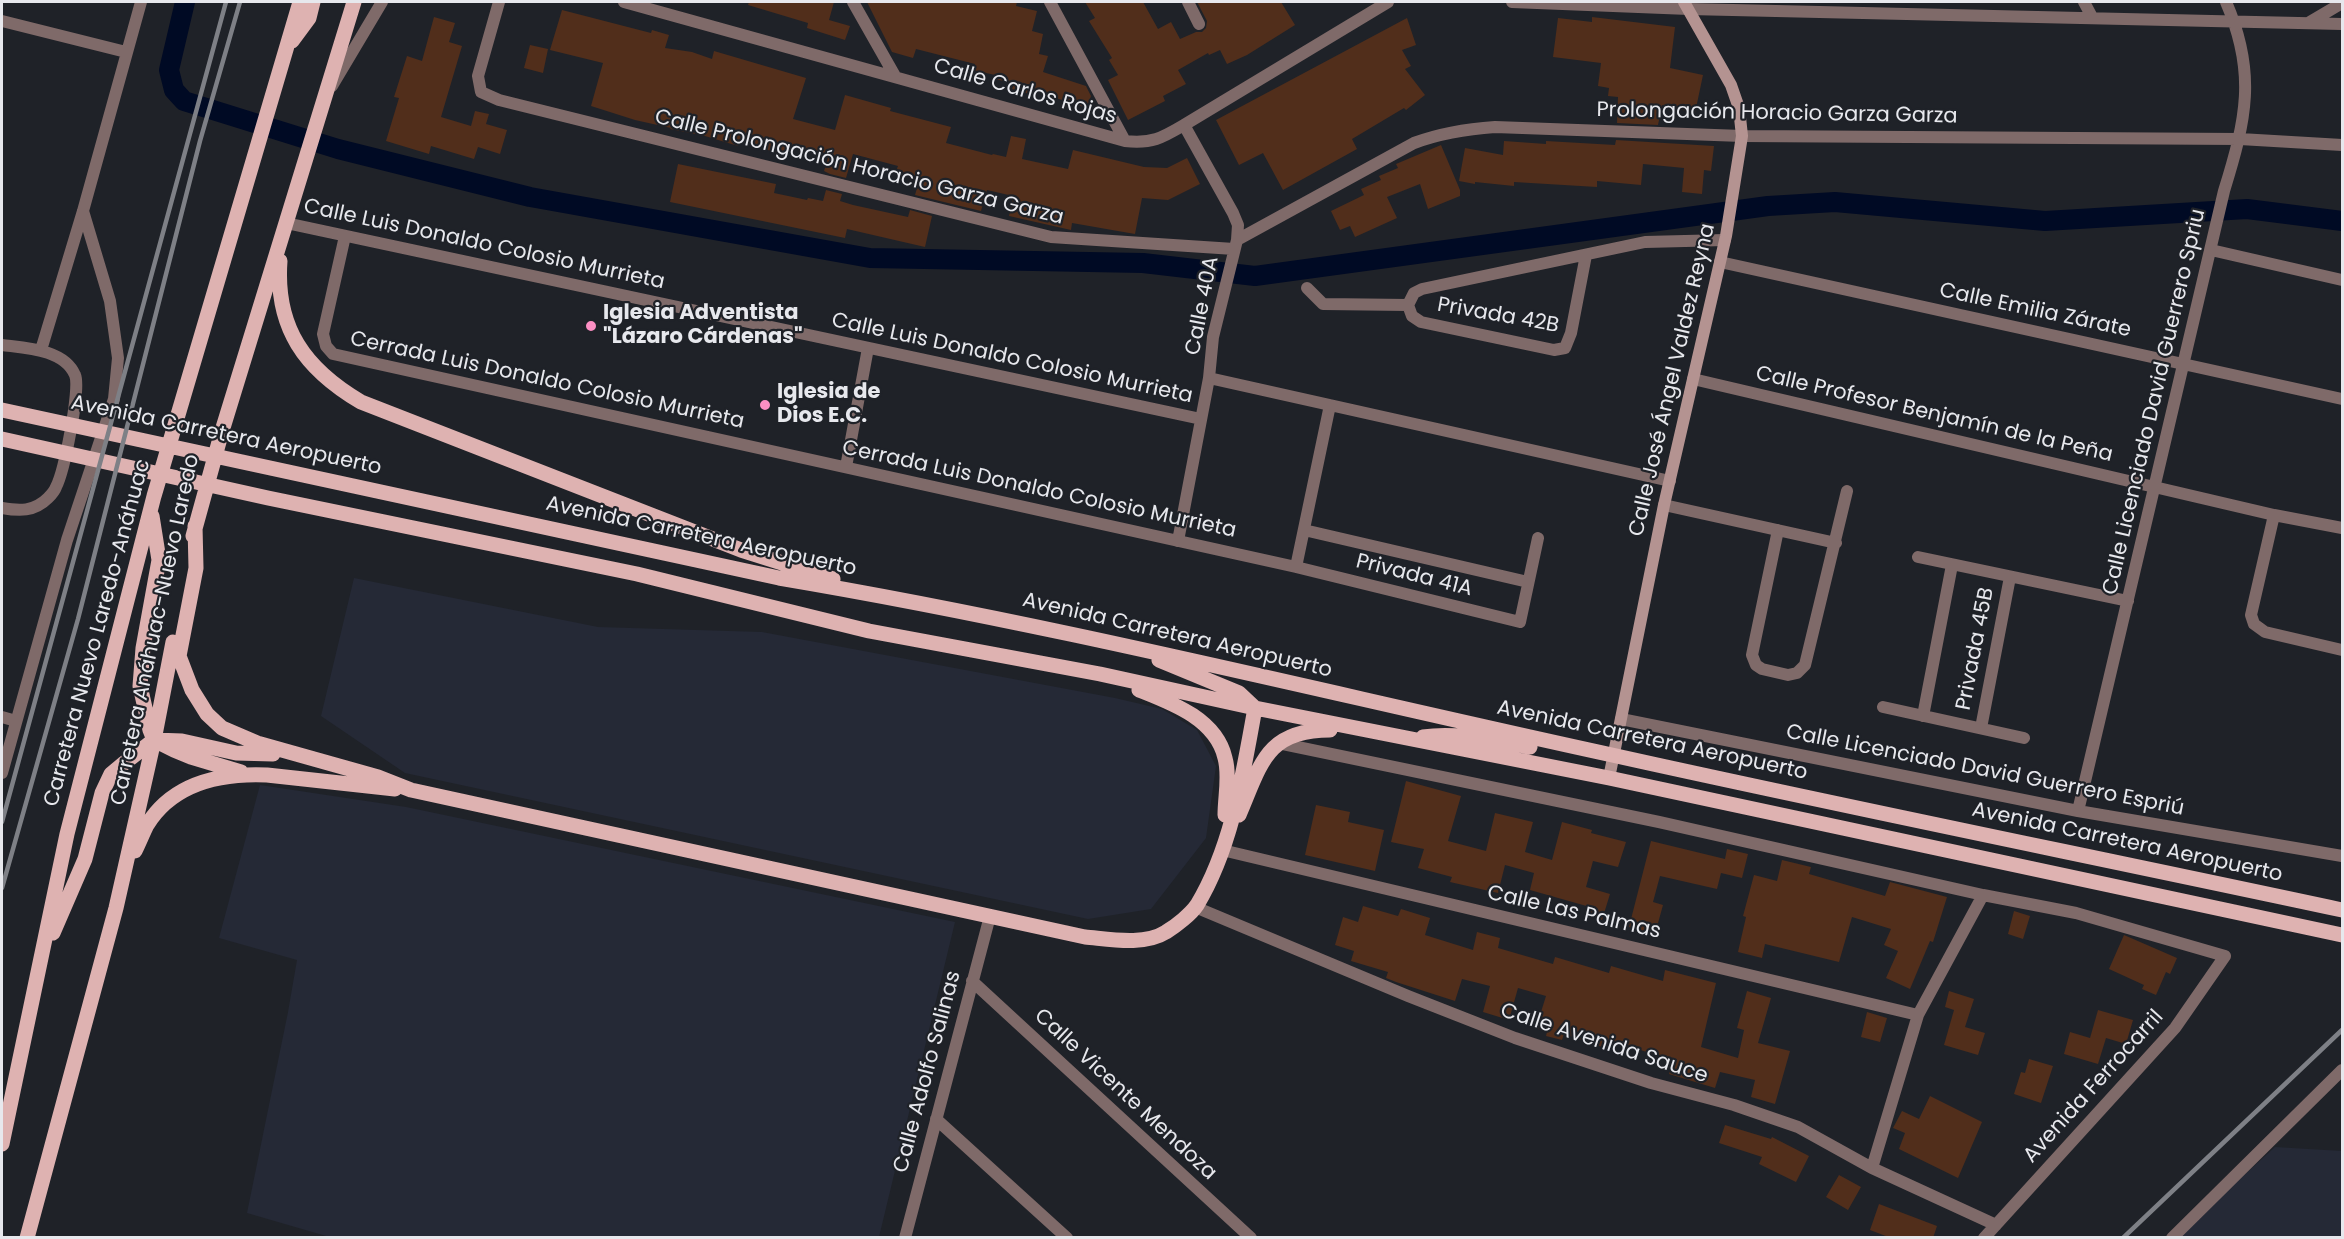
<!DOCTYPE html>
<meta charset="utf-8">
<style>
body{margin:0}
#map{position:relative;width:2344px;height:1239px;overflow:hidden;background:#1f2228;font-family:Poppins,sans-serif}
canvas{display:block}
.frame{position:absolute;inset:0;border:3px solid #e7e8ed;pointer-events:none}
</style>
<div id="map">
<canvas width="2344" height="1239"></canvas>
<div class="frame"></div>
</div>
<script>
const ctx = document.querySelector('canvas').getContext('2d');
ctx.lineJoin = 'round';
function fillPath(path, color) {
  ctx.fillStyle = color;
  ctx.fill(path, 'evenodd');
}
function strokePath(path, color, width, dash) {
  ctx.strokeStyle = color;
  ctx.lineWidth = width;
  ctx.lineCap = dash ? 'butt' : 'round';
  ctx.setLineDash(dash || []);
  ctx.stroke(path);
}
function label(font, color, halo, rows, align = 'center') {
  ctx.font = font + ' Poppins,sans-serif';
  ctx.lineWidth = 4.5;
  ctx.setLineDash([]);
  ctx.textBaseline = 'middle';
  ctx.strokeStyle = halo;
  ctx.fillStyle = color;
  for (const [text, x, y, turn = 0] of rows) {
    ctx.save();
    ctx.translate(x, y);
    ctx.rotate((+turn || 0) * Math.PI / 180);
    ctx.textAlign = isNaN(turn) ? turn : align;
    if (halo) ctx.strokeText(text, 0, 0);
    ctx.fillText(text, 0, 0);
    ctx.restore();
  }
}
const built = new Path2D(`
 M354,578L598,627L762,632L1115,698L1162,709L1197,730L1216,766L1206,838L1151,909L1088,919L405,773L321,716Z
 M260,785L406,807L955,922L879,1237L333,1238L247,1213L288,1012L297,960L219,938Z
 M2275,1147L2342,1151V1237L2175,1238Z`);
const canal = new Path2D(`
 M185,2L169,70L174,90L184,101L338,149L530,197L870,258L1143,263L1255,276L1768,206L1835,202L2045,221L2247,209L2342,221`);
const building = new Path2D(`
 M749,2H834L829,20L850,26L845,40L807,28L808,23L748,5Z
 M867,2H1017L1016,6L1037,11L1032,31L1043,34L1039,54L1048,56L1043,72L1086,86L1091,96L1087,108L1037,92L1036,96L1012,89L1014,83L994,79L995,75L973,70L975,64L916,49L913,58L892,52Z
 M1085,2H1143L1158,29L1171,22L1180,39L1196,32H1202L1206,28L1207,21L1197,2H1281L1295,25L1247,55L1227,64L1220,50L1209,55L1208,53L1178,70L1186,84L1163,96L1165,101L1128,120L1108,80L1118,75L1109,60L1112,58L1089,21L1095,18Z
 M562,10L651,33L652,30L669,35L665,48L692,52L712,59L714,51L806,78L793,119L835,130L845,95L891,108L890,111L951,127L946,143L992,155L993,154L1006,157L1011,136L1026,139L1022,159L1068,169L1073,150L1144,167L1167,168L1187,158L1200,184L1168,200L1142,198L1135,234L1072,223L1071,230L1009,216L1013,196L987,190L981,211L915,195L920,178L896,171L898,166L853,154L846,178L830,174L824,171L828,158L788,146L786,155L739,142L738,146L705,136L670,129L671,128L635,120L591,106L603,63L550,50Z
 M434,17L455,23L449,42L462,46L441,117L471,126L475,111L489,114L486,124L507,130L500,154L478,147L474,159L431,146L429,154L386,141L399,98L394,97L407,56L422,61Z
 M1592,17L1675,27L1670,68L1703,75L1695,113L1662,105L1658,125L1617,123L1618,97L1608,96L1609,88L1598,86L1601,63L1553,57L1558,18L1592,22Z
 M1407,18L1416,45L1402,50L1411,66L1405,69L1425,95L1406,110L1404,108L1352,139L1357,149L1283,190L1263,153L1239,165L1216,120Z
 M530,45L548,49L543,73L524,68Z
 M1616,140L1714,146L1711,171L1704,170L1702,194L1682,192L1684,168L1643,164L1641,185L1597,181V187L1514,182V186L1475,182V184L1459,181L1465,148L1503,155L1504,141L1546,144V141L1615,145Z
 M1441,145L1460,190V196L1428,209L1420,184L1387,197L1397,218L1355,237L1350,226L1340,230L1331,211L1364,195L1361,189L1381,180L1379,176L1398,168L1396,164Z
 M678,164L776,184L774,193L807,200L808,198L823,201L826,190L842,194L840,201L853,205L908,217L910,210L932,216L925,247L847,229L845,238L670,202Z
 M1406,781L1461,796L1448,841L1486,851L1495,813L1533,822L1525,852L1552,860L1562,822L1592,830L1591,833L1626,842L1618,867L1593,861L1586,887L1610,894L1602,920L1587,915L1590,907L1530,890L1534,873L1505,865L1498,893L1450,882L1452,877L1418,868L1424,849L1391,842Z
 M1316,805L1350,812L1348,822L1384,830L1375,871L1305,855Z
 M1651,841L1725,859L1727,849L1748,854L1742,878L1721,873L1717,889L1660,876L1653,902L1663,905L1655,934L1629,927Z
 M1782,860L1811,867L1809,874L1885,896L1890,882L1947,897L1933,942L1930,941L1910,989L1886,978L1898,951L1884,945L1891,929L1852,917L1839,962L1765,944L1762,958L1738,952L1746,917L1743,916L1754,875L1777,881Z
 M1363,906L1398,916L1401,909L1430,918L1425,935L1473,950L1477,932L1500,938L1498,948L1553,964L1555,957L1609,973L1611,966L1663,981L1665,970L1716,983L1701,1047L1738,1058L1744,1030L1737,1028L1747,991L1771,998L1758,1043L1790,1051L1775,1104L1751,1097L1755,1080L1720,1072L1715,1088L1669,1074L1673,1061L1617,1042L1614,1051L1564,1034L1562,1040L1546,1036L1547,1032L1536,1028L1546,996L1518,988L1509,1020L1483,1012L1490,986L1462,979L1455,1001L1396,982L1386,978L1388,972L1351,961L1354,951L1335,945L1343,917L1358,922Z
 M2014,911L2030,916L2023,939L2008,934Z
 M2124,935L2177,958L2170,974L2166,972L2156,995L2142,989L2144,985L2109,969Z
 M1949,991L1974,999L1965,1027L1985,1033L1978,1055L1944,1045L1954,1010L1945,1007Z
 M2098,1010L2133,1020L2126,1044L2106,1038L2098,1064L2064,1054L2070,1032L2090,1038Z
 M1867,1012L1887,1018L1880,1042L1861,1037Z
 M2029,1059L2053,1066L2041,1103L2014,1094L2021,1072L2025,1073Z
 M1930,1096L1982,1122L1958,1178L1899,1149L1905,1133L1893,1128L1902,1111L1919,1119Z
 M1725,1125L1771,1139L1772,1137L1809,1156L1796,1182L1759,1164L1762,1157L1719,1143Z
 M1839,1175L1861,1187L1848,1210L1826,1197Z
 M1879,1204L1937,1226L1933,1238H1891L1870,1230Z`);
const street = new Path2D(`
 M499,2L478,76L481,92L499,100L1051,237L1234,249
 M624,2L1125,141C1152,144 1162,138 1184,125L1388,2
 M853,2L895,76
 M1050,2L1125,141
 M1188,2L1199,24
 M1512,2L1689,9L2342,24
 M2084,2L2092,17
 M2,21L126,52
 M2310,22L2342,3
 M332,86L382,2
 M286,223L1201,419
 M345,236L323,334L326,346L333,354L1296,567L1520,622L1538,538
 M1237,240L1414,143C1441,133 1466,129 1495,127L1742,136L2240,139L2342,145
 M2211,250L2342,280
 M1720,262L2342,399
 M1307,288L1323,304L1408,305
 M1408,305L1414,293L1422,289L1645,242L1725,240
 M1408,305L1412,316L1421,322L1554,350L1565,348L1571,333L1586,255
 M2,345C25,348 64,349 75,375C81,388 64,472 56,487C55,490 51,495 48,498C34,512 19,511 2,508
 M41,350L83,211L141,2
 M1209,378L1670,481
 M1693,379L2274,515L2342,528
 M846,467L868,348
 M1664,505L1836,543
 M2274,515L2251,615L2254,624L2265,632L2342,650
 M1304,530L1528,582
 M1778,530L1752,655L1756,665L1762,669L1788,675L1797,673L1805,665L1847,491
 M1178,541L1209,378L1213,337L1237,240L1238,225L1233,213L1184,125
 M1918,557L2128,601
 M1296,567L1330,405
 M1883,707L2024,738
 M1923,716L1952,565
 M2,717L16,721
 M1621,719L2078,811L2342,856
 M1981,728L2010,577
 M1278,743L1659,822L1983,895L2076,913L2225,956L2175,1028L1984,1238
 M2,773L67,540L114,399L118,358L110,301L83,211
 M2078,811L2224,191C2246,120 2257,73 2226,2
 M1222,850L1918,1015
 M1195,907L1408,996L1515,1038L1651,1083L1734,1105L1798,1127L1872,1168L1996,1225
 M972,981L1251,1238
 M936,1119L1067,1238
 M1872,1168L1918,1015L1983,895
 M905,1238L990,916
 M2172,1238L2342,1070`);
const secondary = new Path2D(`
 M1609,778L1664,505L1726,236L1742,136L1739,108L1731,85L1684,2`);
const primary = new Path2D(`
 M292,41L309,18L313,2
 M280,261C275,328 305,369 361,402L741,550L833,579
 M2,410L779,578C1059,625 1335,695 1612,755C1855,809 2099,858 2342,910
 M2,439L268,498L637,574L869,631L1100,674L1255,708L1609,778L2342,935
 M152,516L159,560L143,648L140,686L150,730L154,740L174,750L191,757L241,772
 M195,526L196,568L179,656L192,690L207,714L222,728L257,743L378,777L411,790L1085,937C1109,939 1144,946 1166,932C1176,926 1191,914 1197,905C1232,847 1243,774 1255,708L1239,693L1159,660
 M193,536L222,431L354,2
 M1139,690C1172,703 1216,719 1225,758C1230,776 1225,796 1225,815
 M1423,737C1458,732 1496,741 1530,747
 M1239,815C1261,764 1266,730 1330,730
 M135,851C139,843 143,833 147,825C173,783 221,773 267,775L395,789
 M53,933L85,859L102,793L111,774L123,764L154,740L182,741L236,753L273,754
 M2,1144L67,834L154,496L300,2
 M27,1238L116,908L154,740L173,642`);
const rail = new Path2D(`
 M2,822L226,2
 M2,888L78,619L200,141L240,2
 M2123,1238L2342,1030`);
const markers = [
 [591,326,6,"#fc8fc3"],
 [765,405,6,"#fc8fc3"]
];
const streetNames = [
 ["Calle Carlos Rojas",1025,92,16],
 ["Prolongación Horacio Garza Garza",1777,114,1],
 ["Calle Prolongación Horacio Garza Garza",859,168,14],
 ["Calle Luis Donaldo Colosio Murrieta",484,245,12],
 ["Calle 40A",1203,306,-79],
 ["Calle Emilia Zárate",2035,311,12],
 ["Privada 42B",1498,316,10],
 ["Calle Luis Donaldo Colosio Murrieta",1012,359,12],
 ["Calle José Ángel Valdez Reyna",1673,380,-77],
 ["Cerrada Luis Donaldo Colosio Murrieta",547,381,12],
 ["Calle Licenciado David Guerrero Spriu",2155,402,-77],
 ["Calle Profesor Benjamín de la Peña",1934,415,13],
 ["Avenida Carretera Aeropuerto",226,436,12],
 ["Cerrada Luis Donaldo Colosio Murrieta",1039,490,12],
 ["Avenida Carretera Aeropuerto",701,537,12],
 ["Privada 41A",1414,576,14],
 ["Carretera Anáhuac-Nuevo Laredo",156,630,-78],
 ["Carretera Nuevo Laredo-Anáhuac",98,633,-75],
 ["Avenida Carretera Aeropuerto",1177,636,13],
 ["Privada 45B",1976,649,-79],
 ["Avenida Carretera Aeropuerto",1652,741,12],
 ["Calle Licenciado David Guerrero Espriú",1985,771,11],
 ["Avenida Carretera Aeropuerto",2127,843,12],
 ["Calle Las Palmas",1574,913,13],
 ["Calle Avenida Sauce",1604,1044,18],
 ["Calle Adolfo Salinas",928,1072,-75],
 ["Avenida Ferrocarril",2094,1087,-48],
 ["Calle Vicente Mendoza",1125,1095,43]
];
const poiNames = [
 ["Iglesia Adventista",603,314],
 ["\"Lázaro Cárdenas\"",603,338],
 ["Iglesia de",777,393],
 ["Dios E.C.",777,417]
];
fillPath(built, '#252936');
strokePath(canal, '#000a24', 20);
fillPath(building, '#512e1b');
strokePath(street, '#7f6a69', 12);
strokePath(secondary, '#b49391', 12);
strokePath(primary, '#deb2b1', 15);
strokePath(rail, '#7e8086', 4.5);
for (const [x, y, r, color] of markers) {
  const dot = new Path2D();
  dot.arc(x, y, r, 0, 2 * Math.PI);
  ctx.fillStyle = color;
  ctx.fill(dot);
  strokePath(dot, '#1f2228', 2);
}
label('21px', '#e7e8ed', '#1f2228', streetNames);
label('bold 21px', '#e7e8ed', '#1f2228', poiNames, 'left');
</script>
